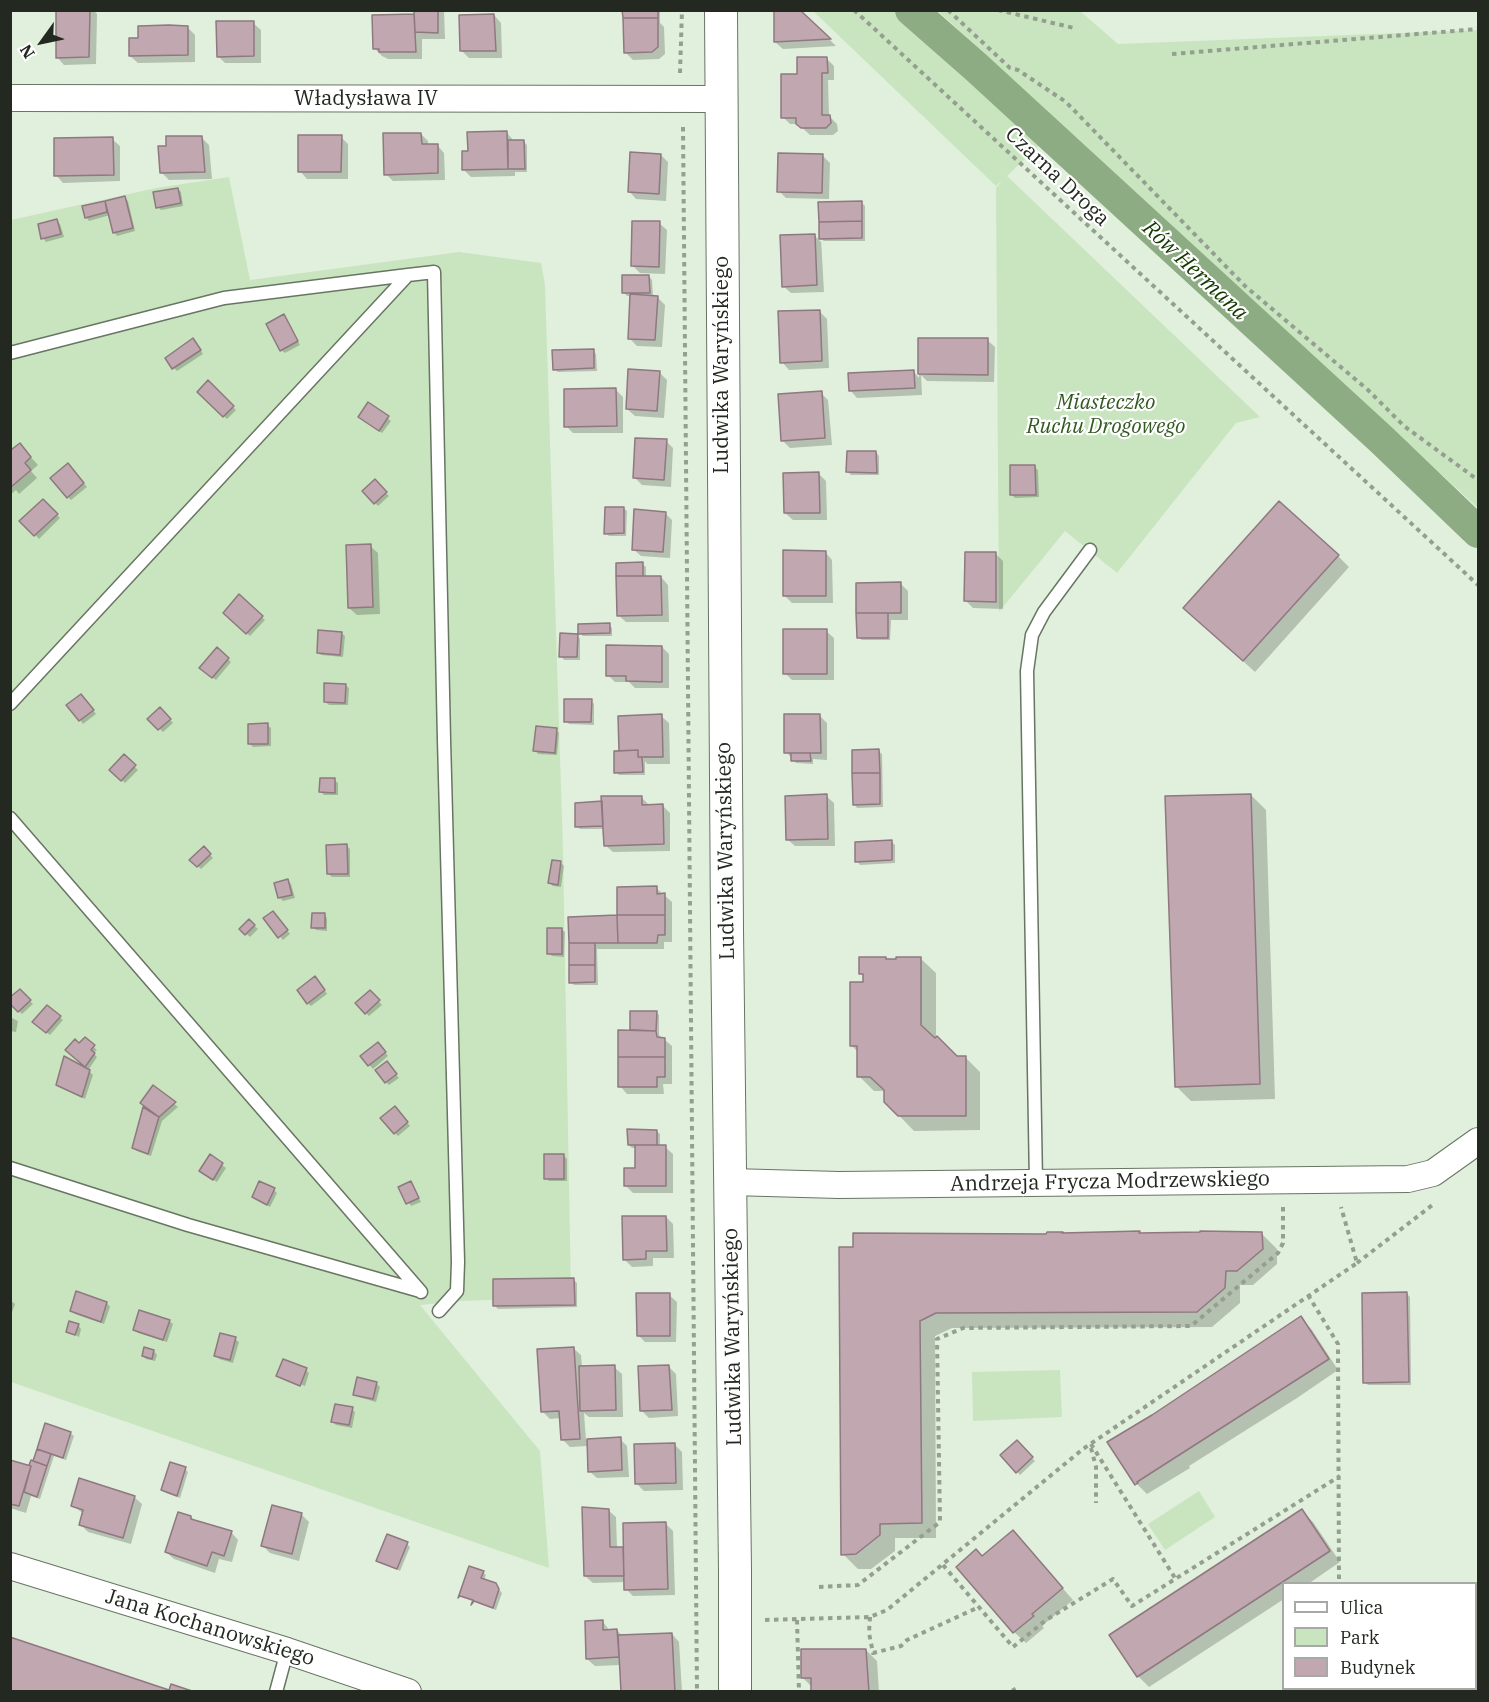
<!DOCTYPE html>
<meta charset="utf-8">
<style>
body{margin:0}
#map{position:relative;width:1489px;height:1702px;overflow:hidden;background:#e1f0dc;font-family:"IBM Plex Serif",serif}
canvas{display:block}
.frame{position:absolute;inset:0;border:12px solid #232921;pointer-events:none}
.legend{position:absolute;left:1282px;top:1582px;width:195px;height:108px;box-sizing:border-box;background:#fff;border:2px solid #a7a9a6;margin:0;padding:8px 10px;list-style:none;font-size:18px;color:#232921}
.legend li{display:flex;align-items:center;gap:12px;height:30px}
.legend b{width:30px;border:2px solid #a7a9a6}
.north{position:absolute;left:12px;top:12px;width:60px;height:60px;-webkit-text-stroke:4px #fff;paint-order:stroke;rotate:237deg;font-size:16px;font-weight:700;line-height:24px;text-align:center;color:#232921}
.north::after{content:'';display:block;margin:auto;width:21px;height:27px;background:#232921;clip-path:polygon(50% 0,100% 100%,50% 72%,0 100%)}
</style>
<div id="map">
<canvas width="1489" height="1702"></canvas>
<div class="frame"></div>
<ul class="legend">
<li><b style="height:8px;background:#fff"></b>Ulica</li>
<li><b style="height:16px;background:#c9e5bf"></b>Park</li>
<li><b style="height:16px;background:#c0a7b0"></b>Budynek</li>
</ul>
<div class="north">N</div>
</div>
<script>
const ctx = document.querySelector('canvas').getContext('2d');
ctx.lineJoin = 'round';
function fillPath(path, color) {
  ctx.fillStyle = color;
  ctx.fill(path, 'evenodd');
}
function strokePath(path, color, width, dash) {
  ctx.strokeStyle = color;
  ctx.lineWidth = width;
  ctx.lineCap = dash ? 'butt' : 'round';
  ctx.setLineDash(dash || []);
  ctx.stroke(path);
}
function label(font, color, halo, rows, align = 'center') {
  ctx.font = font + ' "IBM Plex Serif",serif';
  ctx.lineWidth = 4.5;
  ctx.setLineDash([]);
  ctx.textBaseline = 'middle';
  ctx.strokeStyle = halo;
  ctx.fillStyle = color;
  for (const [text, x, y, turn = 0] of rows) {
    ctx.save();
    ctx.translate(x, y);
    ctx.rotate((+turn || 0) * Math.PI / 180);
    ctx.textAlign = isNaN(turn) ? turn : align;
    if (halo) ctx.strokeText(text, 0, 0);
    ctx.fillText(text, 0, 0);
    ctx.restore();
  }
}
const green = new Path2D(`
 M813,11H922L1047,138L1007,176L1260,417L1236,423L1117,573L1065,531L999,612L996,188L1002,181L996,186Z
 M938,11H1080L1118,44L1478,30V508Z
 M229,177L250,280L459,252L541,263L545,285L563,850L571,1297L461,1301L420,1305L540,1451L549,1568L11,1382V220L156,188Z
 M1060,1370L1062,1417L973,1421L972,1372Z
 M1199,1491L1215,1517L1165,1550L1148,1524Z
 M1476,1584H1478V1691H1454V1689L1476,1688Z`);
const shadow = new Path2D(`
 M57,10H93L97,14L96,64L64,65L57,57Z
 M416,10H444L445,39H422V59H388L382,56L374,48V16H416Z
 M624,10H660V23L664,27L665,54L659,59L633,60L625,52Z
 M798,10L830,40L836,46L783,49L775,42Z
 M494,15L501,23L502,58H469L462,51Z
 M253,23L261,30V63H225L218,56Z
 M187,27L195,35V62L138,63L130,56Z
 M826,58L834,66V80H828L829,116L837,124L838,131L833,135H810L798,124H790L783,117L798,75Z
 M507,133L514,141H523L527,145V172H515V176L471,177L464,170L469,153Z
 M421,134L428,141V146L437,145L444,153L445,180L393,181L386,174Z
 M341,137L348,144V179H307L300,171Z
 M202,138L209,145L212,179L169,180L161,172Z
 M112,139L120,146V181L63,183L56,175Z
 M661,155L668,162L666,201L636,199L629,191Z
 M823,156L830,163L829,199L786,198L779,191Z
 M178,189L181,192L183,206L161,210L158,207Z
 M125,198L128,201L135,231L117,236L114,232L110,215L89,221L86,217L83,207Z
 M820,203H862L865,206V241H824L821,239L824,292L791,293L783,286L814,235L821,242Z
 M57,221L60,224L64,237L46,242L43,238Z
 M659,223L667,230L665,274L640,273L633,266Z
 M649,276L652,280L653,297H657L665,305L662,347L637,346L629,338L632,296H627L623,292Z
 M819,311L827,319L829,368L789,370L782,362Z
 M286,319L300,345L285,353L281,350Z
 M920,340H987L995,347L994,382L927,381L921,375L922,395L857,398L850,390L914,372L919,378Z
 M196,343L203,354L177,371L174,368Z
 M593,350L596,354L597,371L558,372L554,369Z
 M659,372L667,380L664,418L635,416L627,409Z
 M208,383L236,410L227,419L199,392Z
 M616,390L623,397V433H573L566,426Z
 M821,393L828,400L832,445L790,448L783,441Z
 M368,404L391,421L382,433L363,420Z
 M666,441L673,448L671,487L642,485L634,477Z
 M10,448L13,451L27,453L38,465L31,471L37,478L19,494L16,490L10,495Z
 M876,452L879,456V475H851L848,472Z
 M1035,467L1038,470L1039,497L1015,498L1011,494Z
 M71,468L87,487L71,500L68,497Z
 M819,474L826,481L827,520H793L785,513Z
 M374,481L389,496L378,506L364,491Z
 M43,501L60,518L39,539L22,521Z
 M623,508L627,511L626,536H609L606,533Z
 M665,513L672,520L670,558L641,556L633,549Z
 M370,546L378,553L380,614L357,615L349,608Z
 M825,552L832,560L833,603H792L785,596Z
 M996,554L1003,561V609L973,608L966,601Z
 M1338,556L1349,567L1255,672L1197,619Z
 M642,564L646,567V577H661L668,585L669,622H626L618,615Z
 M901,584L908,591V620H891L890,640H862L858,637Z
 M239,596L265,620L250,636L225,612Z
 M609,625L612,628V636H583L579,633Z
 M826,631L834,638V680H792L785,673Z
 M341,633L345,636L343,657L321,655L318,652Z
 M577,635L580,639V660H564L561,656Z
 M662,647L669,654V688H635L629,682H615L608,675Z
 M217,649L231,662L216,680L204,671Z
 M345,685L349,688L348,705H329L325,702Z
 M84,699L96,714L83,724L69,705Z
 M591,700L594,704V725L569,724L566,721Z
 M160,709L173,723L163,732L149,719Z
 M661,716L669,723L670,764H647L645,761V775H619L616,772L621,752Z
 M820,716L827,723V760L813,759V764L796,763L786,752Z
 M267,725L271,728V746L253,747L250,744Z
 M556,730L559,733L557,755L538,754L535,750Z
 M878,751L882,754L883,807L857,808L854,804Z
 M124,756L138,770L125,783L111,770Z
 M334,780L338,783V795H324L321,792Z
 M1251,795L1266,810L1275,1099L1191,1101L1176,1086Z
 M826,796L834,803L835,846H795L787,839Z
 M641,797L649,805L663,806L670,813V851L613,852L605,845L604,829H580L576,826L603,803Z
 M891,841L895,845V863L860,865L857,861Z
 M347,846L350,849V877H332L329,874Z
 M204,849L213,858L201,869L192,860Z
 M561,863L564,866L561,887L553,886L550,883Z
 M288,881L291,884L295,898L283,901L280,898L276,884Z
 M656,888L672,902V942H664V949H597L598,985H574L571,982L570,943L619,917Z
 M324,915L327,918V931L316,930L313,927Z
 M276,916L290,934L283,940L265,919Z
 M249,921L258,929L250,937L241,929Z
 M561,929L565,932L564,957L552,956L548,953Z
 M886,958L888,961L920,958L936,973V1037L957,1057H965L980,1072V1130L914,1131L885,1101V1091H874L859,1076V1053L852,1046L865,983L864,977L861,973Z
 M318,981L327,994L311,1006L308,1003Z
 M20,991L33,1004L22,1014L10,1002Z
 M370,992L382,1005L369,1016L357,1004Z
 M47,1007L63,1020L50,1035L37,1025Z
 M632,1012H656L659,1015V1035L672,1046V1084H663L664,1094H627L620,1086L632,1032Z
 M10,1017L18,1021L16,1032L10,1031Z
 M85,1039L97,1050L93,1053L97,1057L89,1069L70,1053Z
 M381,1047L388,1056L373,1069L362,1057Z
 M390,1067L399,1078L389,1085L386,1082Z
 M89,1071L93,1075L85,1099L58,1085Z
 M154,1087L178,1107L162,1121L151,1156L137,1151L134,1148L145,1107Z
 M398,1111L410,1126L398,1136L395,1133Z
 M656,1131L660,1134V1147H665L673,1154V1193H633L626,1186L636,1170V1148H632L629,1145Z
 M210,1156L226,1168L217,1182L205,1174Z
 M564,1156L567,1159V1181H549L546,1178Z
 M410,1182L421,1202L411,1206L400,1187Z
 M274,1190L277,1193L270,1207L254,1197Z
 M666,1217L673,1224L674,1258H653V1266L632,1267L624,1259Z
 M1262,1234L1277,1249V1264L1253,1285H1240V1303L1212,1327L952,1328L935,1336L936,1538H895V1551L871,1569H858L843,1554L840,1248Z
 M574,1280L577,1283V1307L498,1309L495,1306Z
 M77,1293L107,1303L110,1307L104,1324L75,1314L71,1311Z
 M1407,1294L1410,1297L1411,1385H1368L1365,1382Z
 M669,1295L677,1302L676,1342H645L638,1335Z
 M10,1300L15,1304L12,1312H10Z
 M1301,1318L1312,1330L1338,1370L1297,1398L1189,1466L1190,1468L1147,1494L1136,1483Z
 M169,1321L173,1324L167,1342L138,1333L135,1330Z
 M78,1325L81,1329L79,1337L67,1331Z
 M235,1339L239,1342L233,1363L219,1359L215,1355Z
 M573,1348L581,1355L582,1367H614L622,1374L623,1417H589L584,1413L586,1440L620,1439L627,1446L629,1477L597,1478L589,1471L588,1446L570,1447L562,1439L561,1418L550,1419L542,1411Z
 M154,1351L157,1355L155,1361L146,1359L143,1356Z
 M669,1367L676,1374L678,1416L649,1418L642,1411Z
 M306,1370L309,1373L305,1386L278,1376Z
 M358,1379L377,1384L380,1387L376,1402L358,1397L355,1394Z
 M352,1409L355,1412L352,1428L336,1425L333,1422Z
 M46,1425L70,1433L74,1436L66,1460L54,1456L40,1499L31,1496L26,1513L10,1508V1461L35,1469L34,1463Z
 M1017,1442L1035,1461L1020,1475L1002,1455Z
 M675,1445L682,1452L683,1490L644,1491L636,1483Z
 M185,1469L188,1472L180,1498L166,1493L163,1490Z
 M134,1497L142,1504L131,1544L88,1532L81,1525L84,1514L72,1505Z
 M608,1510L616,1517L617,1548H625L666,1524L673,1531L675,1595L633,1596L626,1589V1582L593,1583L585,1576Z
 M1302,1511L1313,1522L1340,1562L1308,1584H1284V1599L1149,1687L1138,1676Z
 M301,1514L309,1522L299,1561L270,1553L263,1546Z
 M191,1517L195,1521L231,1532L238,1540L232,1562L219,1559L215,1573L174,1559L166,1552Z
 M1013,1532L1073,1600L1042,1626L1044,1628L1026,1643L1014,1632Z
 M407,1544L410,1547L400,1571L378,1560Z
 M483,1572L486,1575L484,1580L495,1585L502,1593L496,1610L464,1598L461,1595Z
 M603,1622L610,1631L617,1630L623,1637L672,1634L679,1642L682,1692H622L621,1665L595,1666L587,1659Z
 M866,1650L877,1661L879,1692H812V1687L803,1678Z`);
const canal = new Path2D(`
 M911,10L976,67L1382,440L1478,532`);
const building = new Path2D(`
 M56,10H90L89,57L56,58Z
 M414,10H438V33L415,32Z
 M622,10H658V18H623Z
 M774,10H800L831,39L774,42Z
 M414,14L416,52H379V49H373L372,15Z
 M494,14L496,51H460L459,15Z
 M623,18H658V47L652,52L624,53Z
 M216,21H254V56L217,57Z
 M169,25L188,26V55L129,56V38H138V26Z
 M797,57H827L828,73H822V115H830L831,123L826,128H801L796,124V118H781V74H797Z
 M507,131L508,169L462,170V151H468L467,132Z
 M383,133H421L422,144H438V173L384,175Z
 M298,135H342L341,172H298Z
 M166,136H202L205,172L160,173L158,146H166Z
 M113,137L114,175L54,176V138Z
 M508,140H524L525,169H508Z
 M630,152L661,154L659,194L628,192Z
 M778,153L823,154L822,193L777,192Z
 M178,188L181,203L156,208L153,192Z
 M125,196L133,228L113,233L105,201Z
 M105,201L107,212L85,218L82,206Z
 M862,201V221L819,222L818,202Z
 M57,219L61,234L41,239L38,224Z
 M632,221H660L659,267L631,266Z
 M862,221V238L819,239V222Z
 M815,234L817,285L782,287L780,235Z
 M622,275H649L650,293H622Z
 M630,294L658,296L655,340L628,339Z
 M820,310L822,361L780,363L778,311Z
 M284,314L298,341L280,351L266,324Z
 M193,338L201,350L172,369L165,358Z
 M918,338H988V375L918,374Z
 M594,349V368L553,370L552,350Z
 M628,369L660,371L657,411L626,409Z
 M914,370L915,388L849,391L848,373Z
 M208,380L234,406L223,417L197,392Z
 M616,388L617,426L564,427V389Z
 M822,391L825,438L781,441L778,394Z
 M368,402L389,416L379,431L358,417Z
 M635,438L667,439L664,480L633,478Z
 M20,443L31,457L25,463L31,470L11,487L10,447L12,449Z
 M847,451H876L877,473L846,472Z
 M68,463L84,483L67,498L50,478Z
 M1010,465H1035L1036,495H1010Z
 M819,472L820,513H784L783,473Z
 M375,479L387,492L374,504L362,491Z
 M43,499L58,514L34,536L19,521Z
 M1279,501L1339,555L1243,661L1183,608Z
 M605,507H624V533L604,534Z
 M634,509L666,512L663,552L632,550Z
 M371,544L373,607L348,608L346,545Z
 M783,550L826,551V596H783Z
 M965,552H996V602L964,601Z
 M643,562V576H616V563Z
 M616,576H661L662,615L617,616Z
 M901,582V613H856V583Z
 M239,594L263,616L246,634L223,613Z
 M856,613H888V638H857Z
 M610,623V633L578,634V624Z
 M783,629H827V674H783Z
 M318,630L342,632L340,655L317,653Z
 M560,633L578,634L577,657H559Z
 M606,645L662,646V682L626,681V676H606Z
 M217,647L229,658L212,678L199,668Z
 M324,683L346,684L345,703L324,702Z
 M81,694L94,710L79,721L66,705Z
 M564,699H592L591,722H564Z
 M160,707L171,719L158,730L147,719Z
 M662,714L663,757H638V750L619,751L618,716Z
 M784,714H820L821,753H784Z
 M268,723V744H248V724Z
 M536,726L557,728L555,753L533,751Z
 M879,749L880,773H852V750Z
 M638,750V757H642L643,772L614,773V751Z
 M791,753H810L811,761H791Z
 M124,754L136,765L121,781L109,770Z
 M852,773H880V804L853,805Z
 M320,778H335V793L319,792Z
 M827,794L828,839L786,840L785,796Z
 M1251,794L1260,1084L1175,1087L1165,796Z
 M601,796H642V805L663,804L664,844L604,846Z
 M602,801L603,826L575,827V803Z
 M892,840V860L855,862V842Z
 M347,844L348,874H327L326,845Z
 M204,846L211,854L197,867L189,860Z
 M552,860L561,861L558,885L548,883Z
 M288,879L292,895L278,898L274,883Z
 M657,886V894L665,893V915H617V887Z
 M273,911L288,930L278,938L263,918Z
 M312,913H325V928H311Z
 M617,915H665V935H658L657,943H618Z
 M617,915L618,943H569L568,917Z
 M249,919L255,925L245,935L239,929Z
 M547,928H562V954H547Z
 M569,943H595V965H569Z
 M859,957H886V959H896V957H921V1025L935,1038L937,1036L957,1056H966V1116H898L884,1102V1090L870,1077H857V1046H850V982H863V974H859Z
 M569,965H595V982L569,983Z
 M315,976L325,990L307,1004L297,990Z
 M20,989L31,1000L18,1012L10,1004V997Z
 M370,990L380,1000L365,1014L355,1003Z
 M47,1005L61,1016L46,1033L32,1022Z
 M630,1011H657L656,1031L630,1030Z
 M618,1030L656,1031L657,1037L665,1038V1057H618Z
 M85,1037L95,1045L91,1050L95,1053L85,1067L65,1050L75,1039L79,1043Z
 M378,1042L386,1052L368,1066L360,1056Z
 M64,1056L90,1070L82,1097L56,1085Z
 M618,1057H665V1077H657V1087H618Z
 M387,1061L397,1074L385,1083L375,1070Z
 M153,1085L176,1102L159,1117L140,1103Z
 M395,1106L408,1122L394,1134L380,1118Z
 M143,1107L159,1117L148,1154L132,1148Z
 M627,1129L657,1130V1145H628Z
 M635,1145H666V1186H624V1168H635Z
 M210,1154L223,1163L213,1180L199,1171Z
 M544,1154H564V1179H544Z
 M259,1181L275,1188L267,1205L252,1197Z
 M411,1181L419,1198L406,1204L398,1187Z
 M622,1216H666L667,1251H646V1259L623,1260Z
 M1140,1231L1139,1233L1200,1232V1231L1262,1232L1263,1249L1237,1271H1226L1225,1288L1197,1312L936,1313L920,1321L922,1523L880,1524V1535L856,1554L841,1555L839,1247H853V1233L1046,1234L1047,1232H1063L1062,1233Z
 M574,1278L575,1305L493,1306V1279Z
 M76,1291L107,1302L101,1322L70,1311Z
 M1407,1292L1409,1382L1363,1383L1362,1293Z
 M636,1293H670V1336H637Z
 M139,1310L170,1320L163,1340L133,1330Z
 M1301,1316L1329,1359L1137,1482L1138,1483L1135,1485L1107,1442L1152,1415Z
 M69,1321L79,1324L75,1335L66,1332Z
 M220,1333L236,1337L230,1360L214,1356Z
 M144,1347L154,1350L152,1359L142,1356Z
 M574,1347L580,1439L561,1440L559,1411L541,1412L537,1349Z
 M283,1359L307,1368L300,1386L276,1376Z
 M615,1365L616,1410L580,1411L579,1366Z
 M669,1365L672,1410L640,1411L638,1366Z
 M357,1377L377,1382L373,1399L353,1395Z
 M335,1404L353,1407L349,1425L331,1422Z
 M45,1423L71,1432L63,1458L37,1449Z
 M621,1437L622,1470L588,1472L587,1439Z
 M1017,1440L1033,1457L1016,1473L1000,1455Z
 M675,1443L676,1483L635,1484L634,1444Z
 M37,1449L51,1454L47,1466L33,1461Z
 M10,1460L31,1466L19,1506L10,1504Z
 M31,1460L47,1466L37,1497L24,1492L31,1466L29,1465Z
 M170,1462L186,1467L177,1496L161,1490Z
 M79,1478L135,1496L123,1538L79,1525L83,1510L71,1506Z
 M272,1505L302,1513L292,1554L261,1546Z
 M582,1507L609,1509L610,1547H623L624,1576H584Z
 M1302,1509L1330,1551L1137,1677L1109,1635Z
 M178,1512L191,1516V1519L232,1531L224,1556L212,1552L207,1566L165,1552Z
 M666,1522L668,1589L624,1590L623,1523Z
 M1013,1530L1063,1588L1032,1614L1034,1616L1013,1633L956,1567L976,1549L982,1556Z
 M387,1534L408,1542L397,1569L376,1561Z
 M469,1566L484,1571L481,1578L496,1583L499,1589L493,1608L474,1601L471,1605L473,1600L460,1596L458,1598Z
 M603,1620V1630L617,1629L619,1657L586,1659L585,1621Z
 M672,1633L675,1692H621L618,1635Z
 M10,1637L169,1690L171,1684L195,1692H10Z
 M801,1649H866L869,1692H811V1678H801Z`);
const path = new Path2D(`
 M854,10L1478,585
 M948,10L1010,68L1018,70L1066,102L1245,286L1368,390L1404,426L1478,480
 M998,10L1074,28
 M1172,54L1478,29
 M680,73L682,10
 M683,127L697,1692
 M1357,1263L1435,1203
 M1308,1295L1338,1344L1339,1584
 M1091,1444L1175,1578
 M1091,1448L1096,1467V1503
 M943,1565L1013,1647L1046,1620L1113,1579L1132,1606L1340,1476
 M819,1587L858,1585L940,1522L937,1339L963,1328L1191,1326L1278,1253L1283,1243V1206
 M870,1617L869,1633L873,1653L901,1646L907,1640L979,1607
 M765,1620L870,1617L887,1610L1083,1449L1357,1263L1341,1207
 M797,1620L799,1692
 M1013,1688L1015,1692
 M1301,1692L1306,1688
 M1339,1692V1688`);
const service = new Path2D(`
 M408,275L434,272L444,740L458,1262L457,1291L439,1311
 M10,353L224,298L408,275L10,704
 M10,818L421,1292
 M10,1168L188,1225L420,1291
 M1036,1183L1027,671L1032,635L1044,612L1090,550
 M276,1692L287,1651`);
const minor = new Path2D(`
 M10,98L721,99
 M731,1182L839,1185L1408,1179L1433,1173L1478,1141
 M10,1566L287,1651L408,1692`);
const tertiary = new Path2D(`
 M721,10L727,930L735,1570V1692`);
const streetNames = [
 ["Władysława IV",366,99],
 ["Czarna Droga",1057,177,43],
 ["Ludwika Waryńskiego",722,365,-90],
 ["Ludwika Waryńskiego",726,851,-91],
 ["Andrzeja Frycza Modrzewskiego",1110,1182,-1],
 ["Ludwika Waryńskiego",733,1337,-91],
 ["Jana Kochanowskiego",210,1628,17]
];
const parkNames = [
 ["Miasteczko",1106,403],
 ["Ruchu Drogowego",1106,427]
];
const waterNames = [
 ["Rów Hermana",1195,271,43]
];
fillPath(green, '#c9e5bf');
fillPath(shadow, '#0003');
strokePath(canal, '#8eac83', 32);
fillPath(building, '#c0a7b0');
strokePath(building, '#8f7880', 1.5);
strokePath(service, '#687563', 15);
strokePath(minor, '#687563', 28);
strokePath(tertiary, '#687563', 34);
strokePath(path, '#949f90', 4, [4.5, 4.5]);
strokePath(service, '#fff', 12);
strokePath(minor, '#fff', 26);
strokePath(tertiary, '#fff', 32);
label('21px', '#232921', '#fff', streetNames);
label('italic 21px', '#325921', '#fff', parkNames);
label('italic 22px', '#143a00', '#fff', waterNames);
</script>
